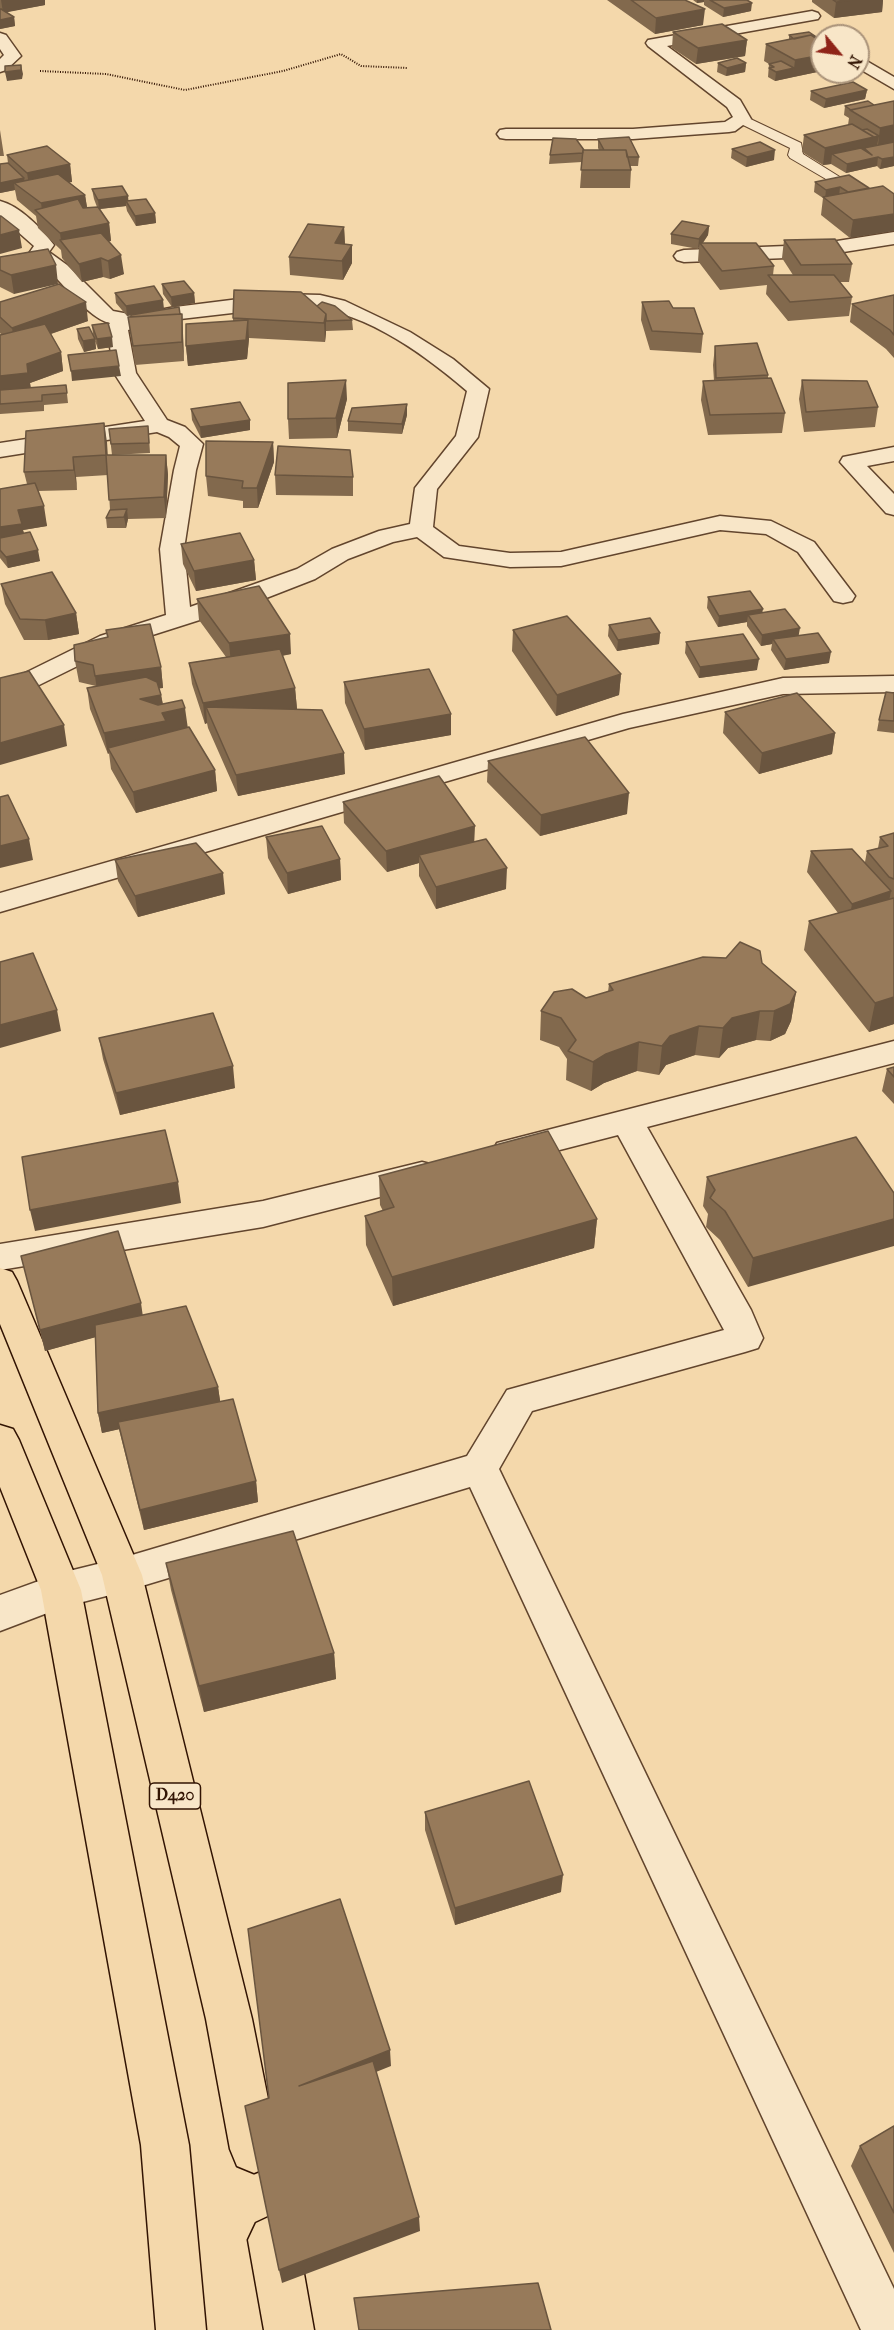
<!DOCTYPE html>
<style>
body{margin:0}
#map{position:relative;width:894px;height:2330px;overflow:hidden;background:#f4d8ab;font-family:"IM FELL French Canon",serif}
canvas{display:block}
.north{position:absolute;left:810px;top:24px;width:60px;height:60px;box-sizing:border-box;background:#f8e6c8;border:2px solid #a99279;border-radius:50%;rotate:119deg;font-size:16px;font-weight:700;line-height:24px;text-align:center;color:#321403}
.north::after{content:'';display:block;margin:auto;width:21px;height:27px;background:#8f2418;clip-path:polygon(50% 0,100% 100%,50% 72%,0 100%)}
</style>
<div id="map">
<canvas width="894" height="2330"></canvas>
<div class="north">N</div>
</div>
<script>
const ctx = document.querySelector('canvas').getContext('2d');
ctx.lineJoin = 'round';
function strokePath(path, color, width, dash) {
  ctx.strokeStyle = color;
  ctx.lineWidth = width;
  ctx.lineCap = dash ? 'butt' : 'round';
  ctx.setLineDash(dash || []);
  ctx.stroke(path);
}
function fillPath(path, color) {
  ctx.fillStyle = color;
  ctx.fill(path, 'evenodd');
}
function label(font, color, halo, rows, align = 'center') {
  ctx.font = font + ' "IM FELL French Canon",serif';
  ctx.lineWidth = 4.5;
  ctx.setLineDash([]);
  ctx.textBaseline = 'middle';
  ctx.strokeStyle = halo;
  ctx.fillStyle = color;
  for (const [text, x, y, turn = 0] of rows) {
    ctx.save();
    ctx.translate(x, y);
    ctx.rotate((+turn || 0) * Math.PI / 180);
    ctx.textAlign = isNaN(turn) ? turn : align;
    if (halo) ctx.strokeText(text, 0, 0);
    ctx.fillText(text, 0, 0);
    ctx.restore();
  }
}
const path = new Path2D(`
 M40,71L106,74L185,90L283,71L341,54L361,66L408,68`);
const service = new Path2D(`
 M742,115L801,143L803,154L843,179L836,183L831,182L790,158L788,155L790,148L737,122L735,119L737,116Z`);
const minor = new Path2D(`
 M812,11L818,13L820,16L818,19L667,46L740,100L751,119L735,131L729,132L633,139H506L500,138L497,134L500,130L506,129H633L725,122L733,117L727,107L648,46L646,43L648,40Z
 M0,33L6,35L21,56L6,70L0,72V59L4,55L0,49Z
 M858,56L894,77V89L858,68Z
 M0,201C20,206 42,229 54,245L49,252L67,265L113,311L134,315L175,307L279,294L320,295L345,301L410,332L453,359L489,389L478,437L437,489L433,527L459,546L510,553L561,552L720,516L771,521L814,542L855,596L852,601L843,603L834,601L798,552L766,534L720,530L561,566L510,567L444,557L417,537L393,542L348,559L315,579L256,602L118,646L35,687L0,697V681L17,677L100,636L166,615L160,549L174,470L180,446L169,437L157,432L0,457V443L145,421L114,373L107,327L110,323C87,318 61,279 41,264L0,274V262L27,256L34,246L0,216ZM293,306C358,306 419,350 467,391L456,436L415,488L410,524L379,531L332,549L297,569L190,607L184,549L196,470L203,444L185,427L167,420L136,373L128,330L163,321Z
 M894,232V244L812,257L684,262L677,260L674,256L677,252L684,250L812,245Z
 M894,447V461L867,466L894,494V515L886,513L840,462L843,457Z
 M894,1041V1063L647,1127L751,1310L763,1338L758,1348L745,1352L532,1411L499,1469L894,2289V2330H861L470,1487L122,1592L63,1607L0,1631V1595L61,1573L122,1558L467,1456L507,1390L724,1330L618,1135L509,1163L497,1159L493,1151L497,1143Z
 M422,1162L434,1165L439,1174L434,1183L263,1227L0,1270V1244L263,1201Z`);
const tertiary = new Path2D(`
 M894,676V692L783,694L629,728L0,912V893L623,714L783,678Z`);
const trunk = new Path2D(`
 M0,1268L12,1272L17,1281L142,1575L252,2019L278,2149L271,2166L254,2173L237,2166L230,2149L206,2019L102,1575L0,1324Z
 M0,1425L13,1429L19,1440L81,1590L189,2145L206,2330H156L141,2145L41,1590L0,1487Z
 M273,2215L290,2223L298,2240L314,2330H264L248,2240L256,2223Z`);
const wall = new Path2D(`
 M0,0H45V5L6,12L14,17L15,26L0,29Z
 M607,0H685L703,25L655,34Z
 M693,0H747L751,11L723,17L704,5V2L697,3Z
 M812,0H883L882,12L834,18L812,2Z
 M673,32L747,40L745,56L696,64L672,48Z
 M789,35L818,39L822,42V71L775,81L768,77L769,64L764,61L766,44L789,40Z
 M718,63H746L745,72L726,76L717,72Z
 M867,90L865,99L824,108L810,100L811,91Z
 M894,101V166L880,169L877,166L846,173L831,164L823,165L802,152L804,135L848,125L849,118L844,115L845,106L874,105Z
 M0,130L4,156H0Z
 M598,139L639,157L638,166H630L631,170L630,188H580L582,162L549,164L550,155L584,150H599L598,148Z
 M732,149L774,160L746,167L731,158Z
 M7,155L70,164L72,182H69L85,195L87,208L97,207L94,199L92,189L128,196V201L155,213L156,223L136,226L127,211L126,206L100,209L109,223L111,241H108L124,274L110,279L103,277L82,282L62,258L61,250L38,228L36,216L17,200L15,190L0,193V164L8,163Z
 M815,182L869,188L850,238L821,215L823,198L814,192Z
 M709,226L708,235L703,243L774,266L773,275H793L782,258L784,240L852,264L849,282H840L852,297L849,316L788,321L766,294L767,285L720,290L698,261L699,247L698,249L671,244V234Z
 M344,227L345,244L352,263L343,280L290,275L289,257Z
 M48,249L14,294L0,287V257Z
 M162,284L194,293L195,303L172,307L163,294Z
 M115,293L164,309L182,314L184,361L135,365L128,317L156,311L127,316L116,303Z
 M894,295V358L886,349L850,322L852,304Z
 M0,302L88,321L51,334L61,352L63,371L30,383L31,388L66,385L68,403L44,405V411L0,414V335L1,334L0,333Z
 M642,302L673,308L703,334L701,353L650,350L641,320Z
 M317,306L352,320L353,330L326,331L325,342L249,338L247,359L188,366L186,346L233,321V318Z
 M92,325L113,347L98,349L93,335Z
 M77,329L95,339L96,349L84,352L78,339Z
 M715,346L768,375V378L785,413L782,433L708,435L701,400L703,381H714L713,365Z
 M802,380L878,407L875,427L804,432L799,399Z
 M347,399L337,438L289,439L288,419Z
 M407,404V415L402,434L348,431V421Z
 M191,409L250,430L201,438L192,420Z
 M104,423L107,455H166L168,475L166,518L128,519L126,528H107L106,518L110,510L108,475L76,477L77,490L38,491L47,526L23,530L24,533L40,561L8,568L0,558V489L27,484L24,472Z
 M109,429L149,437L150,453L112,455Z
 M273,442L274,462L258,508H243V501L208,496L206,476Z
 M275,475L353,477V496L276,495Z
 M181,544L254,560L256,580L196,591L183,564Z
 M1,584L76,613L79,634L48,640H24L5,604Z
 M708,597L762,613L799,635L829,663L784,670L771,650L772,644L761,646L747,626V622L718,627L707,608Z
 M197,599L291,654L282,656L295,688L297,709L293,710L345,774L238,796L208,728L207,723L205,724L192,684L189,663L226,657L199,620Z
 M609,625L660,633L659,644L617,651L608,636Z
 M106,630L161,667L163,688H159L161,695L163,704L188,728L215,770L217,791L136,813L111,769L109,753L108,754L90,709L87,688L96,686L79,682L75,661L107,637Z
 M513,630L621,674L619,695L556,716L512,651Z
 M686,642L757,670L699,678L685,653Z
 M344,682L451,714V735L365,750L345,703Z
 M894,693V733L877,731L879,720Z
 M725,712L835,733L832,754L759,774L723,733Z
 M488,761L627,814L540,836L487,782Z
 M343,802L474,842L506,889L436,909L419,876V863L387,872L344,823Z
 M894,833V1024L869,1032L804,950L809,921L838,913L807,872L811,851L865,862L867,851L878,848L880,837Z
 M266,837L340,859L341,880L288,894L268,858Z
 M115,860L225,894L138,917L118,881Z
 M762,963L796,992L791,1021L785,1034L770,1041L756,1040L728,1048L719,1058L695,1055L666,1065L659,1075L637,1071L604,1083L591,1091L566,1080L567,1059L559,1047L540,1040L541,1011L608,992L609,984Z
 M99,1038L235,1088L120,1115L103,1059Z
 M894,1067V1104L882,1091L887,1069Z
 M856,1137L748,1287L720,1240L706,1227L708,1214L703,1206L707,1177Z
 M379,1176L597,1219L594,1248L393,1306L366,1245L365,1216L383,1211L380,1205Z
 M21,1256L143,1315L218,1387L220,1401L256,1481L258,1502L144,1530L119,1429L102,1433L98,1413L95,1337L45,1351Z
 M166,1563L334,1653L336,1679L204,1712L171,1590Z
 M425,1812L561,1892L455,1925L425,1830Z
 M894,2126V2253L851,2166L860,2146Z`);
const shadedWall = new Path2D(`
 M1,0H45V5L3,13Z
 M697,0H704V2L697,3Z
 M852,0H883L882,12L834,18L836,2Z
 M752,3L751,11L723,17L724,8Z
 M705,9L703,25L655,34L656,18Z
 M14,17L15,26L0,29V20Z
 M747,40L745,56L696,64L698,48Z
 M822,55V71L793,77L795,60Z
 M746,63L745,72L726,76L727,68Z
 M21,65L23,74L22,79L7,81L5,72Z
 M794,68L793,77L775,81L776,72Z
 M867,90L865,99L824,108L826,99Z
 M894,125V142L878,145L880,128Z
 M879,136L877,145L864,148L863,156L832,154L831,164L823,165L825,148Z
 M775,150L774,160L746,167L747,157Z
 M878,157L877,166L846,173L847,164Z
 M894,157V166L880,169L882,159Z
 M70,164L72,182L30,191L27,173Z
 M24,178L26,187L14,183L15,190L0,193V183Z
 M840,187L839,196L825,199L826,190Z
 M85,195L88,213L43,217L41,203Z
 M128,196L129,206L126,201V206L99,209L98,200Z
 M155,213L156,223L136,226L135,216Z
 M894,214V231L850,238L853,220Z
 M109,223L111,241L68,250L61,241L60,233Z
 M709,226L708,235L701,245L700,243L699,247L698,249L699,239Z
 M344,227L345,245L336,262L335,243Z
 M19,230L22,248L0,254V235Z
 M352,245V263L343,280L342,261Z
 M121,255L124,274L110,279L108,261Z
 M101,258L103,277L82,282L79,264Z
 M56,265L58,284L14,294L11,275Z
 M194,293L195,303L172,307L171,297Z
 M163,300L164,309L127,316L126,306Z
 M86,302L88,321L15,346L12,328Z
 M182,314L183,333L184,361L182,342Z
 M326,314V333L325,342L324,323Z
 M248,320L249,339L247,359L188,366L186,346Z
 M112,337L113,347L98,349L97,339Z
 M95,339L96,349L84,352L83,341Z
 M61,352L63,371L30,383L31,393L0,395V376L27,364Z
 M119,366L121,376L72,381L71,371Z
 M346,380L347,399L337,438L336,418Z
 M407,404V415L402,434V424Z
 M250,420V430L201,438L200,427Z
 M104,423L107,442L109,475L106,455Z
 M273,442L274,462L258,508L257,488Z
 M166,455L168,475L166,518L164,497Z
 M73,457L76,477L77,490L74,470Z
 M44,506L47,526L23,530L26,544L0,548V527L18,510Z
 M127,509L128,519L126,528L124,517Z
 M38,550L40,561L8,568L6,557Z
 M254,560L256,580L196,591L194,571Z
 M763,609L761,620L748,615L747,622L718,627L719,616Z
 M76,613L79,634L48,640L45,620Z
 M800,628L798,639H773L772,644L761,646L762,635Z
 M660,633L659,644L617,651L618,640Z
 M290,634L291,654L231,664L229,643Z
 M831,652L829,663L784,670L786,659Z
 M759,659L757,670L699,678L700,667Z
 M161,667L163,688L98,697L95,676Z
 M621,674L619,695L556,716L557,695Z
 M295,688L297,709L213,722L206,707L207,723L205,724L203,703Z
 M161,695L164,712L185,708L188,729L108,748L109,753L108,754L104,733L140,699Z
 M451,714V735L365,750L364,729Z
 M64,725L67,746L0,765V743Z
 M835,733L832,754L759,774L762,753Z
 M344,753L345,774L238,796L236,775Z
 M215,770L217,791L136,813L133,792Z
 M629,793L627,814L540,836L541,815Z
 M475,826L474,847L419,855V863L387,872L386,851Z
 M29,839L33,860L0,868V846Z
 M340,859L341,880L288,894L287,873Z
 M507,868L506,889L436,909V887Z
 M223,873L225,894L138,917L135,896Z
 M891,891L887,912L848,926L852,904Z
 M796,992L791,1021L785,1034L770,1041L774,1011Z
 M894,997V1024L869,1032L875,1003Z
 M57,1010L61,1031L0,1048V1025Z
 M760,1011L756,1040L728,1048L719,1058L723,1028L732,1018Z
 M699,1026L695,1055L666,1065L659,1075L662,1046L670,1036Z
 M639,1042L637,1071L604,1083L591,1091L593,1062L606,1054Z
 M233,1066L235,1088L120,1115L116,1093Z
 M178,1182L181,1203L35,1231L30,1210Z
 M597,1219L594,1248L393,1306L392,1277Z
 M894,1219V1246L748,1287L753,1258Z
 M141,1303L144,1324L45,1351L40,1330Z
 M218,1387L221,1407L102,1433L98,1413Z
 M256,1481L258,1502L144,1530L140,1510Z
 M334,1653L336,1679L204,1712L199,1686Z
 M563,1875L561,1892L455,1925V1908Z
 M390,2050L391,2066L301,2102L299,2086Z
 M419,2217L420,2231L282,2283L279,2270Z`);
const building = new Path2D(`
 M631,0H685L705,9L656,18Z
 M710,0H747L752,3L724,8Z
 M833,0H852L836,2Z
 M0,9H1L14,17L0,20Z
 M722,24L747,40L698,48L673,32Z
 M809,32L818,38H816L811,35L794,39L789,35Z
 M811,35L822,42V55L795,60L766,44Z
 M737,58L746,63L727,68L718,63Z
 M781,61L794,68L776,72L769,68L774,67L769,64Z
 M21,65V70L5,72V66Z
 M853,82L867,90L826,99L811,91Z
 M868,101L874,105L851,110L845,106Z
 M894,101V125L880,128L850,110Z
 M852,124L874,137L825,148L804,135Z
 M867,129L879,136L874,137L862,130Z
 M629,137L639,157H627L626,150H604L598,139Z
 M553,138L576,139L584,150H583V153L550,155Z
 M760,142L775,150L747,157L732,149Z
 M894,142V157L882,159L878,157L847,164L832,154L861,148L872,155L864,148Z
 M47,146L70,164L27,173L7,155Z
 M583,150H626L631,170H581Z
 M8,163L24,178L0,183V164Z
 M58,174L85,195L41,203L14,183Z
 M849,175L869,188L848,192L840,187L826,190L815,182Z
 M122,186L128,196L98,200L92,189Z
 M883,186L894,194V214L853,220L823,197Z
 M78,199L83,208L98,207L109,223L60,233L35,210Z
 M146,199L155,213L135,216L126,201Z
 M0,216H1L19,230L0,235Z
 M682,221L709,226L699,239L671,234Z
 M308,224L344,227L335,243L352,245L342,261L289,257Z
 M101,233L121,255L108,261L101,258L79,264L60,240Z
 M835,239L852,264L801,265L784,240Z
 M700,243H756L774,266L722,271Z
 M48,249L56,265L11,275L0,270V257Z
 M768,275H834L852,297L790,302Z
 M184,281L194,293L171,297L162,284Z
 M59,284L86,302L12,328L0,317V302Z
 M154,286L163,300L126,306L115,293Z
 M234,290L301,292L326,314L324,323L233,318Z
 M894,295V335L890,330L852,304Z
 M669,301L673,308H694L703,334L652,331L642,302Z
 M322,302L335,306L352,320L326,321V314L317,306Z
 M179,307L180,314L131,317V315Z
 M182,314V342L133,346L128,317Z
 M248,320L246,340L186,346V324Z
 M108,323L112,337L97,339L92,325Z
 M45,324L61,352L27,364L28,373L0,376V335Z
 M89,327L95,339L83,341L77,329Z
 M757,343L768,375L716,378L715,346Z
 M116,350L119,366L71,371L68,355Z
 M771,378L785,413L710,415L703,381Z
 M346,380L336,418L288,419V383Z
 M802,380L867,381L878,407L806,412Z
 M66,385L67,393L42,395V401L0,404V390Z
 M240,402L250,420L200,427L191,409Z
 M407,404L402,424L348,421L352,408Z
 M104,423L106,455L73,457L74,470L24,472L26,431Z
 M148,426L149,443L111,444L109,429Z
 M206,441L273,442L257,488H242L243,481L206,476Z
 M278,446L350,450L353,477L275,475Z
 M106,455H166L164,497L109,500Z
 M35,483L44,506L18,510L22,524L0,527V489Z
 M127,509L124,517L106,518L110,510Z
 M30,532L38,550L6,557L0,550V538Z
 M240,533L254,560L194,571L181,544Z
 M52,572L76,613L45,620L20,619L1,584Z
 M259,586L290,634L229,643L197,599Z
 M750,591L763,609L719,616L708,597Z
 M785,609L800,628L762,635L748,615Z
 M567,616L621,674L557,695L513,630Z
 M650,618L660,633L618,640L609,625Z
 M150,624L161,667L95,676L93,665L75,661L74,645L108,637L106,630Z
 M818,633L831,652L786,659L773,639Z
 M743,634L759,659L700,667L686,642Z
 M280,649L295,688L203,703L189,663Z
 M429,669L451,714L364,729L344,682Z
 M29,671L64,725L0,743V678Z
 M146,677L157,682L161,695L140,699L158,705L182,700L185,708L162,713L166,721L104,733L87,688Z
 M886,692L894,693V721L879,720Z
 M797,693L835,733L762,753L725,712Z
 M206,707L322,710L344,753L236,775Z
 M189,727L215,770L133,792L108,748Z
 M585,737L629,793L541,815L488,761Z
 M439,776L475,826L386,851L343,802Z
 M8,795L29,839L0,846V797Z
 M322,826L340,859L287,873L266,837Z
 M894,833V879L889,877L867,851L888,846L880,837Z
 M486,839L507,868L436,887L419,855Z
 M196,843L223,873L135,896L115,860Z
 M852,849L891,891L852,904L811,851Z
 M894,898V997L875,1003L809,921Z
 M740,942L760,951L762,963L796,992L790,1004L774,1011H760L732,1018L723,1028L699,1026L670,1036L662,1046L639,1042L606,1054L593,1062L568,1051L576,1040L561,1018L541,1011L554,992L572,989L586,998L613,990L609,984L703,957L726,958Z
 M33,953L57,1010L0,1025V962Z
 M213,1013L233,1066L116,1093L99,1038Z
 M894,1067V1077L887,1069Z
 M165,1130L178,1182L30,1210L22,1157Z
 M548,1131L597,1219L392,1277L365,1216L394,1207L379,1176Z
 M856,1137L894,1193V1219L753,1258L725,1211L710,1198L715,1190L707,1177Z
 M118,1231L141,1303L40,1330L21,1256Z
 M186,1306L218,1387L98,1413L95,1325Z
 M233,1399L256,1481L140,1510L118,1422Z
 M293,1531L334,1653L199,1686L166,1563Z
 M529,1781L563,1875L455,1908L425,1812Z
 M340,1899L390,2050L299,2086L373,2061L419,2217L279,2270L245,2106L269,2098L248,1929Z
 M894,2126V2213L860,2146Z
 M538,2283L551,2330H359L354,2298Z`);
const shields = [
 [175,1796,51]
];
const shieldNames = [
 ["D420",175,1796]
];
strokePath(service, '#62452d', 2);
strokePath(minor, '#62452d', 3);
strokePath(tertiary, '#62452d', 3);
strokePath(trunk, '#321403', 3);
strokePath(path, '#321403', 2, [1, 1.5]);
fillPath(service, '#f8e6c8');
fillPath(minor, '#f8e6c8');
fillPath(tertiary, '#f8e6c8');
fillPath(trunk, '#f4d8ab');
fillPath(wall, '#82694d');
fillPath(shadedWall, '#6a553f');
fillPath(building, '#977a5a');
strokePath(building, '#6a553f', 1.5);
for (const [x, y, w] of shields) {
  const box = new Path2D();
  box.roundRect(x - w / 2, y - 13, w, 26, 4.5);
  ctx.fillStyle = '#f8e6c8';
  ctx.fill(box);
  strokePath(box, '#321403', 1.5);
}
label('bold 16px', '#321403', null, shieldNames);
</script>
